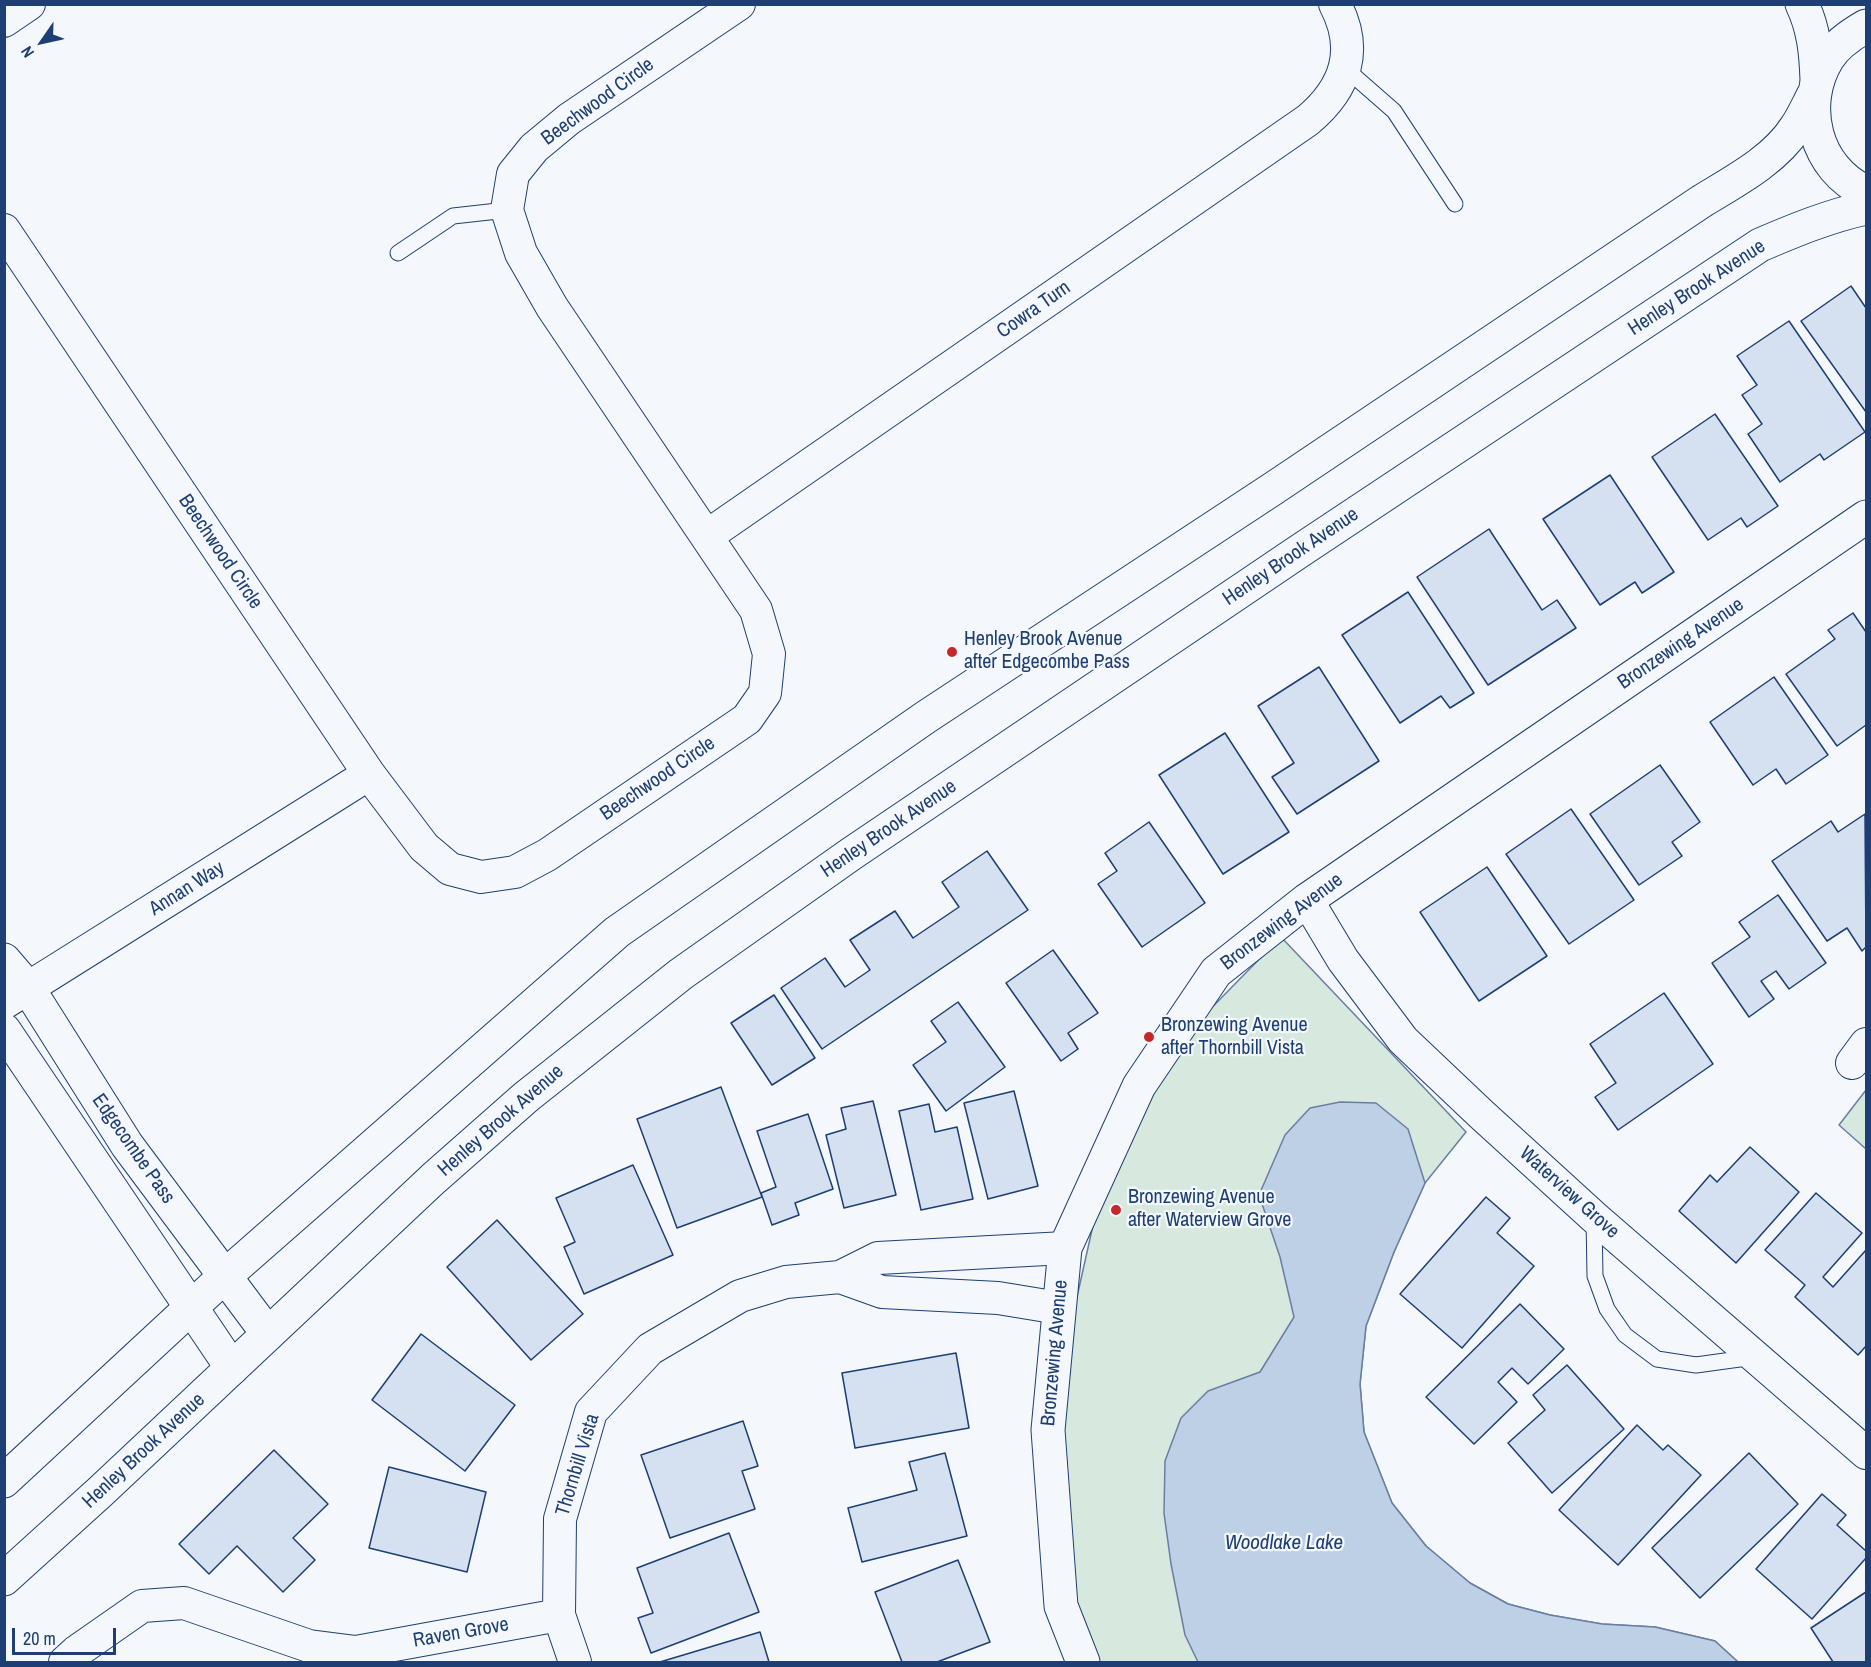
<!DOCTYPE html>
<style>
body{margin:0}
#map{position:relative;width:1871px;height:1667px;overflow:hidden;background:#f4f7fb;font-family:"Archivo Narrow",sans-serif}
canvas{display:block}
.frame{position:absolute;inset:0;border:6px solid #1d3f73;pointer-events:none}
.north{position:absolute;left:12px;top:12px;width:60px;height:60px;-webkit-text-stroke:4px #f4f7fb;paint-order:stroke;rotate:236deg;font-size:16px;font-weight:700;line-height:24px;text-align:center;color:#1d3f73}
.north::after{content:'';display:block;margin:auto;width:21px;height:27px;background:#1d3f73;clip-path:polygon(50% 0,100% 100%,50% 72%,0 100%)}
.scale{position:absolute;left:12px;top:1628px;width:104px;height:27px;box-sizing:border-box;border:3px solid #1d3f73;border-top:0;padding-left:8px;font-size:18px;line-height:21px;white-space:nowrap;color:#1d3f73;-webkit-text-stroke:4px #f4f7fb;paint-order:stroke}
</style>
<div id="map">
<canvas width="1871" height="1667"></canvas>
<div class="frame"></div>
<div class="north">N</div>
<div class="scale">20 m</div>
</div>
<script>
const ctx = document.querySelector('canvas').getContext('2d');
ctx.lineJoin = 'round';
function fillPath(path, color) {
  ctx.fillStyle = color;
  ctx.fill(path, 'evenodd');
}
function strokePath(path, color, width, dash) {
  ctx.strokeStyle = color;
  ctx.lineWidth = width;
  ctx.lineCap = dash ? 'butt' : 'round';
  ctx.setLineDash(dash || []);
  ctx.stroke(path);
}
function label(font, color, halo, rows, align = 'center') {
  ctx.font = font + ' "Archivo Narrow",sans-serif';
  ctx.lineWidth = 4.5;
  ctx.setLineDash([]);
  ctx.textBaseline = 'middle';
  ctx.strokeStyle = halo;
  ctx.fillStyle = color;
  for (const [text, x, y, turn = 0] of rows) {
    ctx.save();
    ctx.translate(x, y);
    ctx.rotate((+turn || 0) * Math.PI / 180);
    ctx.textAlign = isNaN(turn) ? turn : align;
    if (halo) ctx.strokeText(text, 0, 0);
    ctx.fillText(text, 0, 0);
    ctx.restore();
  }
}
const green = new Path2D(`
 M1281,937L1466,1132L1425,1183L1394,1252L1366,1326L1360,1384L1364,1432L1392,1503L1426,1546L1470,1583L1508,1604L1550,1615L1602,1624L1655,1627L1715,1641L1738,1662H1097L1078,1615L1058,1382L1098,1203L1180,1040Z
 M1866,1090V1149L1839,1125Z`);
const water = new Path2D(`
 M1340,1102L1376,1103L1408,1129L1425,1183L1394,1252L1366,1326L1360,1384L1364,1432L1392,1503L1426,1546L1470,1583L1508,1604L1550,1615L1602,1624L1655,1627L1715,1641L1738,1662H1198L1185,1635L1171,1564L1164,1513L1165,1461L1181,1418L1208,1391L1260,1372L1294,1317L1280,1257L1259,1195L1285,1135L1310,1108Z`);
const building = new Path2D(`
 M1851,286L1866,308V412L1801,321Z
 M1789,321L1865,432L1824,460L1820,454L1780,482L1748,434L1762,424L1742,395L1757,385L1737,356Z
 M1715,414L1778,506L1747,527L1741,518L1708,540L1652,457Z
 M1610,475L1674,572L1642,593L1635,582L1600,605L1543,519Z
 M1489,529L1542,610L1557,600L1576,628L1488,685L1417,577Z
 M1408,592L1474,693L1450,708L1441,696L1400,723L1342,635Z
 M1853,613L1866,632V725L1837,746L1786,674L1835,639L1828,630Z
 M1319,667L1379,761L1297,814L1272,777L1294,763L1258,706Z
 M1774,677L1828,755L1786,784L1776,769L1753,785L1710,722Z
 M1225,733L1289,832L1223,874L1159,775Z
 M1660,765L1700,822L1672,842L1682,856L1639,885L1590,814Z
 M1571,809L1634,900L1569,944L1506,854Z
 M1865,814L1866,947L1862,951L1847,928L1827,941L1772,861L1831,821L1838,832Z
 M1149,822L1205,903L1142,947L1098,884L1117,871L1105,853Z
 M987,851L1028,910L822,1049L781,988L825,958L845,987L870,970L850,940L895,911L913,938L959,907L942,882Z
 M1487,867L1547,956L1479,1001L1420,912Z
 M1778,895L1826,963L1789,989L1776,971L1761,981L1774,999L1749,1017L1712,963L1750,937L1739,922Z
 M1053,950L1098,1013L1068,1033L1078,1049L1061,1061L1006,983Z
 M1664,993L1713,1064L1618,1130L1595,1097L1616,1083L1590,1044Z
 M774,995L815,1058L772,1085L731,1023Z
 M958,1002L1005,1067L946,1111L913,1065L946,1042L931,1021Z
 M721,1087L762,1197L677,1228L637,1119Z
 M1014,1091L1038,1186L988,1199L964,1103Z
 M873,1101L896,1195L844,1208L826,1135L846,1129L841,1108Z
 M929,1104L935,1132L957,1127L973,1199L921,1210L899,1111Z
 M808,1114L833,1189L795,1203L799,1215L772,1225L761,1193L776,1187L757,1131Z
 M1750,1147L1799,1192L1736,1263L1679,1211L1710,1175L1717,1182Z
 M633,1165L673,1255L584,1294L564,1247L575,1242L556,1198Z
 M1816,1193L1862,1233L1823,1277L1833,1287L1866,1250V1346L1858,1355L1795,1297L1805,1285L1765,1250Z
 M1486,1197L1510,1218L1497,1233L1534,1266L1462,1348L1400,1294Z
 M497,1220L583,1314L531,1360L447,1267Z
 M1520,1304L1564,1349L1528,1384L1512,1368L1498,1382L1517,1402L1474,1444L1426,1397Z
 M421,1334L515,1405L465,1471L372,1400Z
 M956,1353L969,1428L855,1448L842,1373Z
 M1567,1365L1624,1429L1552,1493L1508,1443L1545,1410L1533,1395Z
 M743,1421L758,1466L742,1471L755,1509L670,1538L641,1455Z
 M1637,1425L1663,1450L1668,1445L1701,1475L1618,1565L1559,1510Z
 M274,1450L328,1504L293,1538L315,1560L283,1592L237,1546L209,1574L179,1544Z
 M945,1453L967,1536L862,1562L848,1508L917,1490L909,1462Z
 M1749,1453L1798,1504L1700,1598L1652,1548Z
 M389,1467L486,1492L467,1572L369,1548Z
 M1822,1494L1846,1515L1837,1525L1866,1551V1558L1812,1619L1756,1569Z
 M729,1533L759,1612L651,1653L638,1618L653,1613L637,1568Z
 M958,1560L990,1642L937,1662H902L875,1592Z
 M1866,1592V1662H1833L1811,1628Z
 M760,1632L769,1662H660Z`);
const service = new Path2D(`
 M1346,69L1394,111L1455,204
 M398,253L453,216L507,210
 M1594,1219L1595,1276L1607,1309L1625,1335L1657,1359L1696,1365L1754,1357`);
const minor = new Path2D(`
 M4,21L29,4
 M4,230L369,774L424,847L450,869L481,877L515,872L547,855L747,719L765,693L769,654L756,610L552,307L521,253L507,210L513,174L534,148L569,119L739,4
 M707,536L1308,120C1346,88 1359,50 1335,4
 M1307,900L1343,960L1403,1040L1480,1113L1594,1217L1866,1453
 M4,1003L369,774
 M1852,1063L1866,1044
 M840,1277L882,1292L998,1298L1059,1308
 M65,1662L76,1652L142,1606L184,1603L309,1646L356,1652L559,1615
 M575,1662L559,1615L560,1519L591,1412L650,1349L740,1296L786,1282L840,1277L878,1258L1065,1248`);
const tertiary = new Path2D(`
 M1802,4C1814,29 1816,53 1817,80
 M4,960L28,988L127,1145L268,1334
 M4,1030L232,1368
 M1083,1662L1061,1606L1048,1430L1065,1248L1139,1086L1216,972L1307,900L1866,517`);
const secondary = new Path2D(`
 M1866,26C1852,34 1837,44 1828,58C1799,105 1815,169 1866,192
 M4,1481L225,1276L617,932L926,717L1274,488L1702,201C1735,181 1775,160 1796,127C1803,117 1808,105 1814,94
 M4,1579L100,1492L433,1179L526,1097L681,974L851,854L1298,552L1760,245C1795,230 1829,216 1866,208`);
const markers = [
 [952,652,6,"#c62828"],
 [1149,1037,6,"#c62828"],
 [1116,1210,6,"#c62828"]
];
const streetNames = [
 ["Beechwood Circle",598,102,-36],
 ["Henley Brook Avenue",1697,288,-33],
 ["Cowra Turn",1034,310,-35],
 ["Beechwood Circle",220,552,56],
 ["Henley Brook Avenue",1291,557,-34],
 ["Bronzewing Avenue",1681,644,-34],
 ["Beechwood Circle",658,779,-34],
 ["Henley Brook Avenue",889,829,-34],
 ["Annan Way",187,889,-32],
 ["Bronzewing Avenue",1282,922,-37],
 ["Henley Brook Avenue",501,1121,-41],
 ["Edgecombe Pass",133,1149,55],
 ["Waterview Grove",1569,1193,42],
 ["Bronzewing Avenue",1055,1353,-85],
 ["Henley Brook Avenue",144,1451,-43],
 ["Thornbill Vista",578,1465,-73],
 ["Raven Grove",461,1633,-10]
];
const poiNames = [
 ["Henley Brook Avenue",964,640],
 ["after Edgecombe Pass",964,663],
 ["Bronzewing Avenue",1161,1026],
 ["after Thornbill Vista",1161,1049],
 ["Bronzewing Avenue",1128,1198],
 ["after Waterview Grove",1128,1221]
];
const waterNames = [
 ["Woodlake Lake",1284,1543]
];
fillPath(green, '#d7e8df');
strokePath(green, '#687fa3', 1.5);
fillPath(water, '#bed0e5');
strokePath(water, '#687fa3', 1.5);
fillPath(building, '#d5e0f0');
strokePath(building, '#1d3f73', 1.5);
strokePath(service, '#1d3f73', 17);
strokePath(minor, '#1d3f73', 34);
strokePath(tertiary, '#1d3f73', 35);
strokePath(secondary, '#1d3f73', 35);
strokePath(service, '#f4f7fb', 15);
strokePath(minor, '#f4f7fb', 32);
strokePath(tertiary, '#f4f7fb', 33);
strokePath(secondary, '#f4f7fb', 33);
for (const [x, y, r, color] of markers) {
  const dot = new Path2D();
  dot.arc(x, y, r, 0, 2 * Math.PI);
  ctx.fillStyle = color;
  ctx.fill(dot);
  strokePath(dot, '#f4f7fb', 2);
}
label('20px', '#1d3f73', '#f4f7fb', streetNames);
label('20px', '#1d3f73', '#f4f7fb', poiNames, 'left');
label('italic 21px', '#1d3f73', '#f4f7fb', waterNames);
</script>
